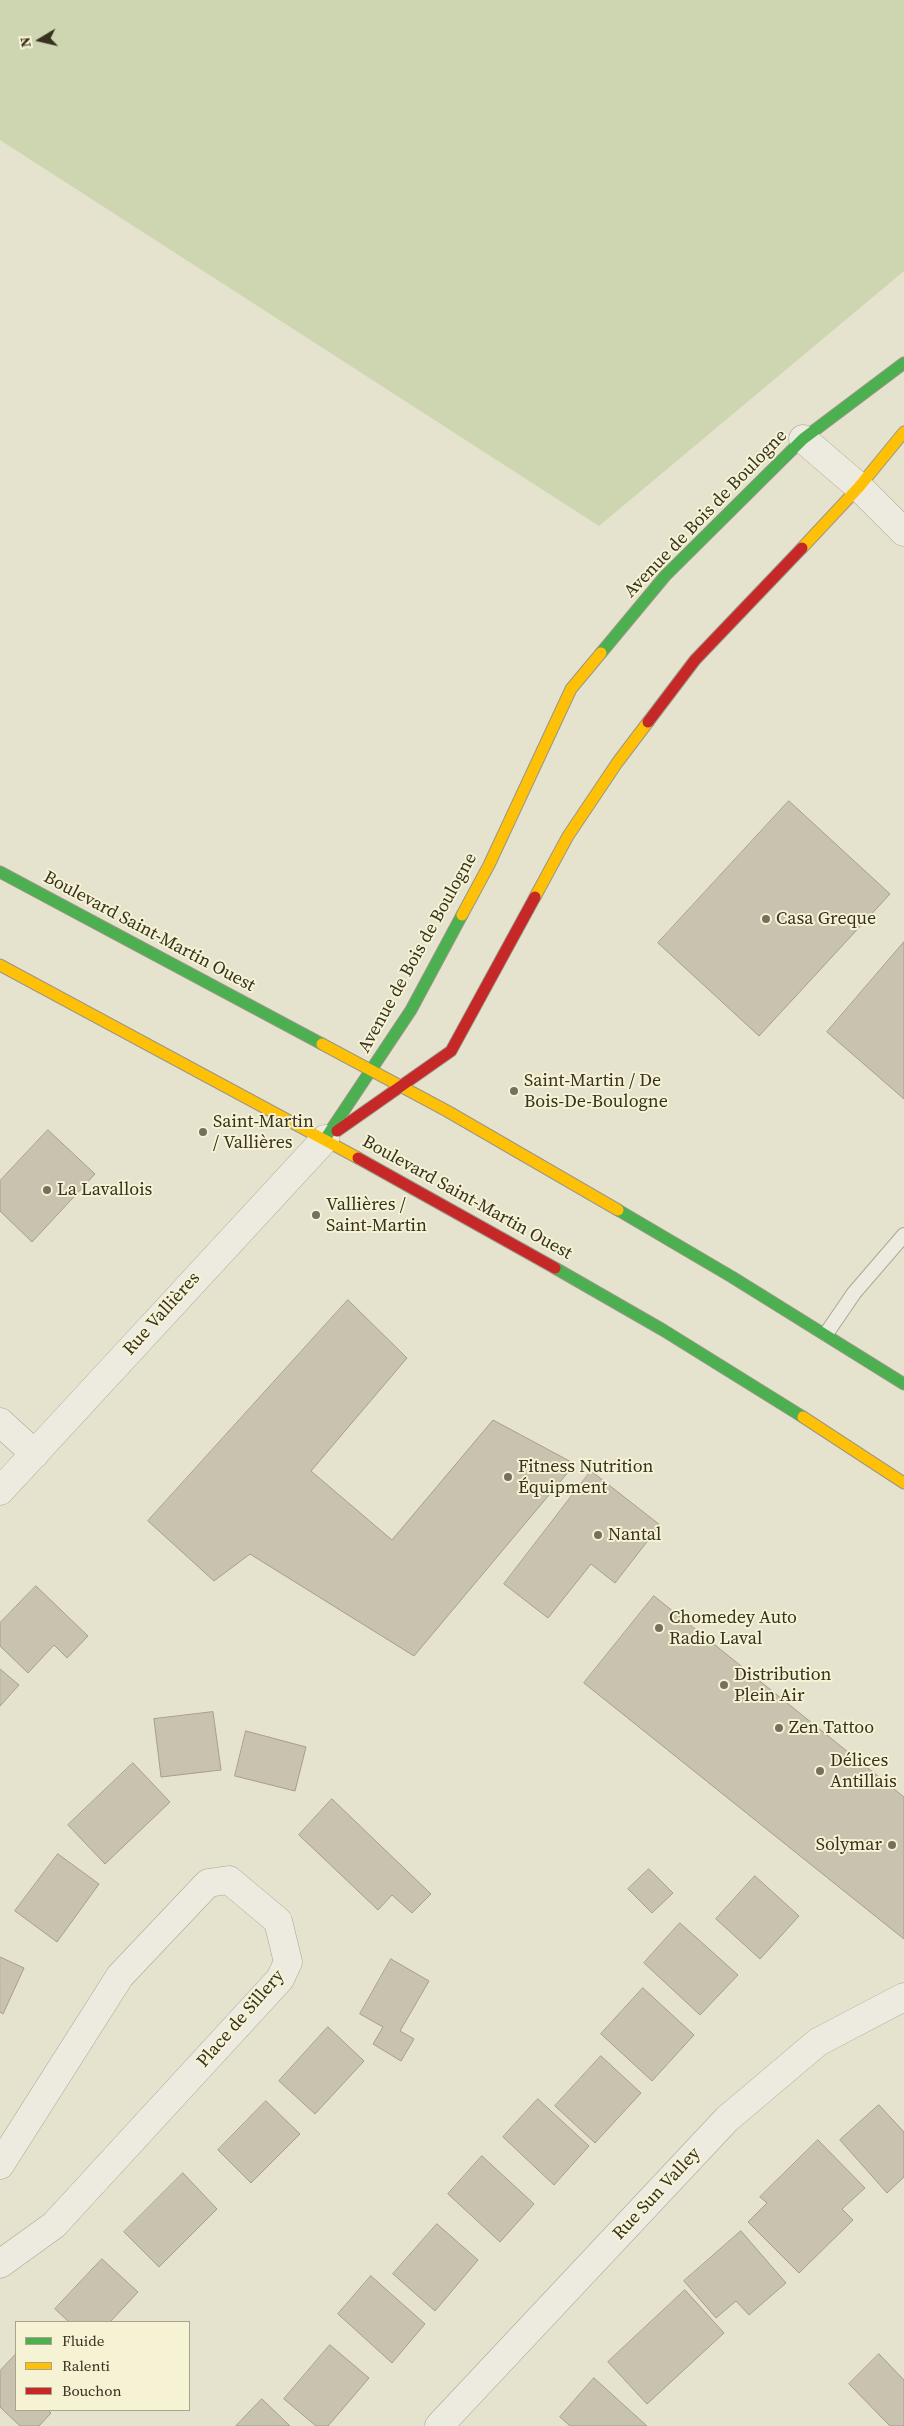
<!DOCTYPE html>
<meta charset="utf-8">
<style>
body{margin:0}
#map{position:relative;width:904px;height:2426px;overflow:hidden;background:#e5e2ce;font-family:"Source Serif 4",serif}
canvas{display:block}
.legend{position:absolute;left:15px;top:2321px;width:175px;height:90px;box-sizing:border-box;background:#f5f3d4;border:1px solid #a9a58c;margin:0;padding:6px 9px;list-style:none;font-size:15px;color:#38311f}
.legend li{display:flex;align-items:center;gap:10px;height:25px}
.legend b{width:25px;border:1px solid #a9a58c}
.north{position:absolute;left:15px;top:15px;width:50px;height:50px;-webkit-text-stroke:4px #f5f3d4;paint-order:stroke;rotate:261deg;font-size:14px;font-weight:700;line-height:20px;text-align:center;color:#38311f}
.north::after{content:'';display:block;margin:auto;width:18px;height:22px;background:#38311f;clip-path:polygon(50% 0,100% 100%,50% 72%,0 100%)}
</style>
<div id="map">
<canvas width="904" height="2426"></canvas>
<ul class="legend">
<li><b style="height:6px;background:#4caf50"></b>Fluide</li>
<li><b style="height:6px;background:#ffc107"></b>Ralenti</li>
<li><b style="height:6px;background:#c62828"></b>Bouchon</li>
</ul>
<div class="north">N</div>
</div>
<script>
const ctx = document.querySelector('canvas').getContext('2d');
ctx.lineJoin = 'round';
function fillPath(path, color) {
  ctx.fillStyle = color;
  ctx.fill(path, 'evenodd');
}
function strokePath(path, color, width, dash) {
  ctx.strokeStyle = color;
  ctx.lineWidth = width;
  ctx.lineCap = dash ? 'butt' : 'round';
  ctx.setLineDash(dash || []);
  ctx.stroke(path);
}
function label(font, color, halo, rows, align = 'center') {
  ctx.font = font + ' "Source Serif 4",serif';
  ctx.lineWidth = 4;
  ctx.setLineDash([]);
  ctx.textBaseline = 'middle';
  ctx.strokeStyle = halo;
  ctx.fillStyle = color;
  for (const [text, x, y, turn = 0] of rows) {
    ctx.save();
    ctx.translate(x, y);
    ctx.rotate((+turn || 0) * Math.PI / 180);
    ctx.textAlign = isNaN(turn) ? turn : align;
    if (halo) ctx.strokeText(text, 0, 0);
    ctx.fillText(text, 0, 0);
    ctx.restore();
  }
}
const green = new Path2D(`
 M0,0H904V271L599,526L0,140Z`);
const building = new Path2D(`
 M789,801L890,894L759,1036L658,943Z
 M904,942V1099L827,1032Z
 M48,1130L95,1174L32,1242L0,1211V1181Z
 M348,1300L407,1358L311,1471L392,1540L493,1420L575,1464L414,1656L250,1554L214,1581L148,1521Z
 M591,1471L660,1525L615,1583L591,1564L548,1618L504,1584Z
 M36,1586L88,1636L67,1658L54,1645L28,1673L0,1646V1623Z
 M654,1596L904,1797V1939L584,1683Z
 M0,1669L19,1685L0,1706Z
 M213,1712L221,1770L161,1777L154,1719Z
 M246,1731L306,1747L295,1791L235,1776Z
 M133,1763L170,1802L105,1864L68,1825Z
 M332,1799L431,1894L412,1913L392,1895L378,1910L299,1835Z
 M58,1854L99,1884L57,1942L15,1911Z
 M649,1869L673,1893L652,1913L628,1889Z
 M755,1876L799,1916L760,1959L716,1919Z
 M680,1923L738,1975L700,2015L644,1963Z
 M0,1957L24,1968L3,2014L0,2012Z
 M391,1959L429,1981L400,2031L414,2039L401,2061L373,2044L383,2027L360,2014Z
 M643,1988L694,2035L652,2081L601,2034Z
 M328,2027L364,2061L315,2114L279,2081Z
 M601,2056L641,2093L595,2143L555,2106Z
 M538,2099L589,2146L554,2185L503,2137Z
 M266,2101L300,2134L251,2183L218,2150Z
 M879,2105L904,2132V2177L887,2193L840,2140Z
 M818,2140L865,2188L842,2209L853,2220L799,2273L748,2222L767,2203L760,2197Z
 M482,2156L534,2204L500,2242L448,2194Z
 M183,2173L217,2209L159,2267L124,2232Z
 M437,2224L478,2260L435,2311L393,2274Z
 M741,2231L786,2283L749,2315L736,2301L716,2318L684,2281Z
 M102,2259L138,2292L110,2322H69L55,2309Z
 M371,2276L425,2324L392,2363L338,2314Z
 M685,2290L724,2333L647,2404L608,2362Z
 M330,2345L369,2378L328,2426H316L284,2399Z
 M16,2354V2410H48L51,2413L39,2426H20L0,2407V2371Z
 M879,2354L904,2380V2426H890L849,2384Z
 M594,2378L647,2426H570L560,2417Z
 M262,2399L290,2426H236Z`);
const lane = new Path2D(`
 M826,1334L854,1293L904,1235`);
const street = new Path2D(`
 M803,439L859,487L904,532
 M0,1422L35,1454
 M0,1491L325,1139
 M0,2165L120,1976L208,1883L229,1880L278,1921L288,1962L280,1979L54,2225L0,2264
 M439,2426L727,2119L818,2042L904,1997`);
const fast = new Path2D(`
 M601,653L665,576L803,439L904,363
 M0,872L322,1044
 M325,1139L411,1010L462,915
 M618,1210L732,1277L904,1384
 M555,1268L663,1330L803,1417`);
const slow = new Path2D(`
 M802,548L859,487L904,432
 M535,897L568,836L617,763L648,722
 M462,915L489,865L571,689L601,653
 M0,965L358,1158
 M322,1044L447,1111L618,1210
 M803,1417L904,1483`);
const jam = new Path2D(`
 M648,722L695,660L802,548
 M337,1131L451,1051L535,897
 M358,1158L555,1268`);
const markers = [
 [766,919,5,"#756f5c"],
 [514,1091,5,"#756f5c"],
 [203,1132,5,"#756f5c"],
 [47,1190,5,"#756f5c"],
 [316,1215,5,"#756f5c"],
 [508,1477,5,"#756f5c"],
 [598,1535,5,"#756f5c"],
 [659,1628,5,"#756f5c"],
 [724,1685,5,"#756f5c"],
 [779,1728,5,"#756f5c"],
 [820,1771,5,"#756f5c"],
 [892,1845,5,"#756f5c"]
];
const streetNames = [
 ["Avenue de Bois de Boulogne",706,514,-46],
 ["Boulevard Saint-Martin Ouest",149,932,28],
 ["Avenue de Bois de Boulogne",418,953,-61],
 ["Boulevard Saint-Martin Ouest",467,1198,29],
 ["Rue Vallières",162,1314,-48],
 ["Place de Sillery",241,2019,-49],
 ["Rue Sun Valley",657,2194,-47]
];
const poiNames = [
 ["Casa Greque",776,919],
 ["Saint-Martin / De",524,1081],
 ["Bois-De-Boulogne",524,1102],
 ["Saint-Martin",213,1122],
 ["/ Vallières",213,1143],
 ["La Lavallois",57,1190],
 ["Vallières /",326,1205],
 ["Saint-Martin",326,1226],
 ["Fitness Nutrition",518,1467],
 ["Équipment",518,1488],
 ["Nantal",608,1535],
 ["Chomedey Auto",669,1618],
 ["Radio Laval",669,1639],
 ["Distribution",734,1675],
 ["Plein Air",734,1696],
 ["Zen Tattoo",789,1728],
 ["Délices",830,1761],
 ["Antillais",830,1782],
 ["Solymar",882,1845,"right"]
];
fillPath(green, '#ced6b1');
fillPath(building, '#c8c2af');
strokePath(building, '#a59e8d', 1);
strokePath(lane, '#aaa797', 16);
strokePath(street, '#aaa797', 29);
strokePath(fast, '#9a9686', 13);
strokePath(slow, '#9a9686', 13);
strokePath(jam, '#9a9686', 13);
strokePath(lane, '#edebdf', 14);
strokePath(street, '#edebdf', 28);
strokePath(fast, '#4caf50', 11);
strokePath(slow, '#ffc107', 11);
strokePath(jam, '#c62828', 11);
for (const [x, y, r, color] of markers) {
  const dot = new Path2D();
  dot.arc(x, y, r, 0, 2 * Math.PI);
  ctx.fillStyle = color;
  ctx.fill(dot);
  strokePath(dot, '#f5f3d4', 2);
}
label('18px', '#38311f', '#f5f3d4', streetNames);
label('18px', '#38311f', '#f5f3d4', poiNames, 'left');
</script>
